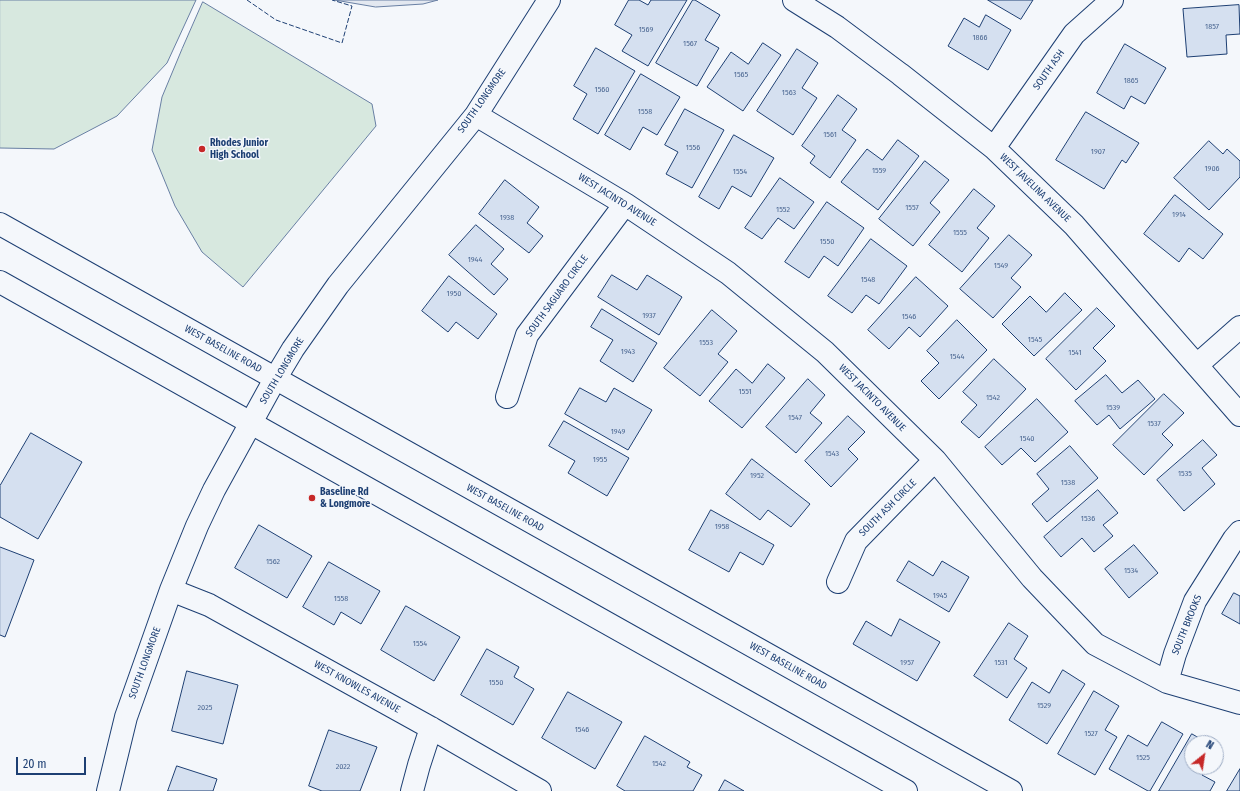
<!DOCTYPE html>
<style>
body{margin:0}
#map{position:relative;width:1240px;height:791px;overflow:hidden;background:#f4f7fb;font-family:"Fira Sans Condensed",sans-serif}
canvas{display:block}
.north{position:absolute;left:1184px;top:735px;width:40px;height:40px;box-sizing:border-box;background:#f4f7fb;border:1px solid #9eadc5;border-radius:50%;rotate:30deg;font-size:11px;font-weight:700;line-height:16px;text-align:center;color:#1d3f73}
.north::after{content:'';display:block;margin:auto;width:14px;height:18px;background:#c62828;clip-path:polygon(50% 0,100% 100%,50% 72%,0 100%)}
.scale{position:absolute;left:16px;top:757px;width:70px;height:18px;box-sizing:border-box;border:2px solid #1d3f73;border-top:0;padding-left:5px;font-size:12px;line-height:14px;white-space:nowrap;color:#1d3f73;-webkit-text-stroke:3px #f4f7fb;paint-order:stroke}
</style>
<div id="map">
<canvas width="1240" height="791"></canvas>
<div class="north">N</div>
<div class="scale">20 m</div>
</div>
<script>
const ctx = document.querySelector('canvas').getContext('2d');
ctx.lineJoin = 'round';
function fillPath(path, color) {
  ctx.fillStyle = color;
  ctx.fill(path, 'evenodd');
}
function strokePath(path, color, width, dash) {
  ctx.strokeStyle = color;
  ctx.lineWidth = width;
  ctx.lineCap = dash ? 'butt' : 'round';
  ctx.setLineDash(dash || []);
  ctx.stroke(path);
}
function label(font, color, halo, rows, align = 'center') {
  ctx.font = font + ' "Fira Sans Condensed",sans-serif';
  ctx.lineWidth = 3;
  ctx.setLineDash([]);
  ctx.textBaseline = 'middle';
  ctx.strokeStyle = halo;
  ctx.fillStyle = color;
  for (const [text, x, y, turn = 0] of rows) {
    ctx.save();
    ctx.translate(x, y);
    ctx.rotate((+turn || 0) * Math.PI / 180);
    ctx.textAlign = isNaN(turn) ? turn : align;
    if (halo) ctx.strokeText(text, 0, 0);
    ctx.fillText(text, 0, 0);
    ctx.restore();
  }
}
const green = new Path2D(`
 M0,0H196L167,63L117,116L54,149L0,148Z
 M203,2L372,104L376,126L243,287L202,252L175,206L152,150L162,97L182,49Z`);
const parking = new Path2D(`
 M335,0H438L423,4L376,7Z`);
const building = new Path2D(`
 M629,0H639L648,5L651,0H687L648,66L622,51L632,35L615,25Z
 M693,0H695L720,15L705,40L719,48L697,86L656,63Z
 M988,0H1033L1021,19Z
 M1239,5L1240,34L1226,35L1227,54L1187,57L1183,9Z
 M986,15L1011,30L988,70L948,46L964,18L979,27Z
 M763,43L781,55L743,111L707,87L731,52L748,64Z
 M1125,44L1166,68L1145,104L1131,96L1124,109L1097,93Z
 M596,48L635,71L598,134L573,119L587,94L574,86Z
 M797,49L818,63L802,88L817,98L793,135L757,111Z
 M641,74L680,97L657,135L643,127L630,150L605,135Z
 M838,95L857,109L842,130L856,140L830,178L810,163L815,156L802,146Z
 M685,109L724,130L692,188L666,174L678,152L665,145Z
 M1086,112L1139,143L1126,163L1122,160L1104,189L1056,160Z
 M734,135L774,158L751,197L732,186L719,209L699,197Z
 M898,140L919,156L878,210L841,182L867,149L882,160Z
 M1209,141L1223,154L1227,149L1240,161V177L1209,210L1174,178Z
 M925,161L949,180L930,203L940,212L913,246L879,219Z
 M780,178L814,202L794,229L778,218L762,239L745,228Z
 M505,180L539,207L527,223L543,236L529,253L479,214Z
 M974,189L995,206L977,228L989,238L962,272L929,245Z
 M1175,195L1223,234L1203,259L1189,248L1179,262L1144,234Z
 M827,202L864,228L838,266L824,256L809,278L785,262Z
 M476,225L504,249L491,264L508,279L494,295L449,255Z
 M1009,235L1032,255L1011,278L1021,287L993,318L960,289Z
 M871,239L907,266L879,304L866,295L852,313L828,296Z
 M612,275L637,290L647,275L682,297L659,335L598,297Z
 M449,276L497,314L478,339L456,322L448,332L422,311Z
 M916,277L948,306L920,337L909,327L889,349L868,330Z
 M1065,293L1082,310L1034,356L1002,324L1030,296L1046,312Z
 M1097,308L1115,326L1093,348L1106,361L1076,390L1046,359Z
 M602,309L657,343L633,382L600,361L613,340L591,327Z
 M712,310L737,331L718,354L728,362L700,396L664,368Z
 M957,320L987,350L939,399L921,381L939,363L927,351Z
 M994,359L1026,389L979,438L961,422L977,405L963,392Z
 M768,364L785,378L742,428L709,401L736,369L752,383Z
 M1106,375L1122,393L1138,380L1155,399L1120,429L1109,415L1097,425L1075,401Z
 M808,379L825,395L810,413L822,423L796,453L766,427Z
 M580,388L606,402L614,388L652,410L628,450L565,414Z
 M1164,394L1184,413L1162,434L1173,445L1144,475L1113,445Z
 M1037,399L1068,432L1035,462L1021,448L1002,465L985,447Z
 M848,416L865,432L848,449L858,459L831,487L805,461Z
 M564,421L629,458L607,496L568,473L575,461L549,446Z
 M31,433L82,462L38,539L0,517V486Z
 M1203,440L1217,455L1202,468L1215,484L1184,511L1157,480Z
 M1070,446L1098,478L1047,522L1032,504L1049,489L1037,474Z
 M752,459L810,504L791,527L768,510L760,520L726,494Z
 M1098,490L1118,513L1103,525L1113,536L1094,552L1082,538L1061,557L1044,537Z
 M711,510L774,545L763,565L740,552L729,572L689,550Z
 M259,525L312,556L287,598L235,568Z
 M1134,545L1158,573L1129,598L1105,569Z
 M0,547L34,560L5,637L0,635Z
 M909,561L933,576L942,561L969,577L949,612L897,581Z
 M329,562L380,591L361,624L341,612L334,625L303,607Z
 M1234,593L1240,596V624L1222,614Z
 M406,606L460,637L434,681L381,650Z
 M900,619L940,642L917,681L853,644L866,621L891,636Z
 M1009,623L1028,636L1014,659L1027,668L1007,698L974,676Z
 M487,649L519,667L514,677L534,689L513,725L461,695Z
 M1063,670L1085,684L1047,744L1009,720L1032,682L1049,693Z
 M187,671L238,685L223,744L172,731Z
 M1094,691L1119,706L1105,730L1117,737L1095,775L1058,754Z
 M568,692L622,722L595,769L542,738Z
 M1162,722L1183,734L1150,791H1148L1109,769L1128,735L1147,746Z
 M329,730L377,747L360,791H322L309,786Z
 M1192,734L1208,743H1192V767H1207L1202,775L1215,782L1210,791H1159Z
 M645,736L690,762L687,767L702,775L693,791H625L617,786Z
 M177,766L217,779L213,791H168Z
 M1240,769V791H1227Z
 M725,780L744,791H719Z`);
const minor = new Path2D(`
 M794,0L837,27L900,74L994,148L1074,225L1240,415
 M476,115L625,204L728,273L825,352L935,460L1032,578L1095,644L1167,682L1240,703
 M994,148L1074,34L1112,0
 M1197,365L1240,327
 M507,397L527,335L625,204
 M838,582L856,541L935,460
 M171,590L209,605L431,728L540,791
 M1167,682L1175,654L1195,601L1234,539L1240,532
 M108,791L126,717L171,590L197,526L214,490L275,379L293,349L338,285L476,115L549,0
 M412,791L419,765L431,728`);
const major = new Path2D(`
 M0,224L1011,791
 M0,282L906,791`);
const fence = new Path2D(`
 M247,0L276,20L342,43L352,6L332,0`);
const markers = [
 [202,149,4,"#c62828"],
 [312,498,4,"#c62828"]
];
const numberNames = [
 ["1857",1212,27],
 ["1569",646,30],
 ["1866",980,38],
 ["1567",690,44],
 ["1565",741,75],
 ["1865",1131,81],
 ["1560",602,90],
 ["1563",789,93],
 ["1558",645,112],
 ["1561",830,135],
 ["1556",693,148],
 ["1907",1098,152],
 ["1906",1212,169],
 ["1559",879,171],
 ["1554",740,172],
 ["1557",912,208],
 ["1552",783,210],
 ["1914",1179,215],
 ["1938",507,218],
 ["1555",960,233],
 ["1550",827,242],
 ["1944",475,260],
 ["1549",1001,266],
 ["1548",868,280],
 ["1950",454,294],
 ["1937",649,316],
 ["1546",909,317],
 ["1545",1035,340],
 ["1553",706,343],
 ["1943",628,352],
 ["1541",1075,353],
 ["1544",957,357],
 ["1551",745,392],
 ["1542",993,398],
 ["1539",1113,408],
 ["1547",795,418],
 ["1537",1154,424],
 ["1949",618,432],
 ["1540",1027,439],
 ["1543",832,454],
 ["1955",600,460],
 ["1535",1185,474],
 ["1952",757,476],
 ["1538",1068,483],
 ["1536",1088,519],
 ["1958",722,527],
 ["1562",273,562],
 ["1534",1131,571],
 ["1945",940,596],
 ["1558",341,599],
 ["1554",420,644],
 ["1957",907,663],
 ["1531",1001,663],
 ["1550",496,683],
 ["1529",1044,706],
 ["2025",205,708],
 ["1546",582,730],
 ["1527",1091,734],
 ["1525",1143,758],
 ["1542",659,764],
 ["2022",343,767]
];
const streetNames = [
 ["SOUTH ASH",1049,70,-55],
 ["SOUTH LONGMORE",482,101,-55],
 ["WEST JAVELINA AVENUE",1035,188,44],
 ["WEST JACINTO AVENUE",617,200,32],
 ["SOUTH SAGUARO CIRCLE",557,296,-54],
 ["WEST BASELINE ROAD",223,349,29],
 ["SOUTH LONGMORE",282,371,-59],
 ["WEST JACINTO AVENUE",872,398,45],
 ["WEST BASELINE ROAD",505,508,29],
 ["SOUTH ASH CIRCLE",888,508,-45],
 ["SOUTH BROOKS",1187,625,-68],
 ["SOUTH LONGMORE",145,663,-70],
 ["WEST BASELINE ROAD",788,666,29],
 ["WEST KNOWLES AVENUE",357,687,29]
];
const poiNames = [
 ["Rhodes Junior",210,143],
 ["High School",210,155],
 ["Baseline Rd",320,492],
 ["& Longmore",320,504]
];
fillPath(green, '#d7e8df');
strokePath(green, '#687fa3', 1);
fillPath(parking, '#e3e8f0');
strokePath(parking, '#687fa3', 1);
fillPath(building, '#d5e0f0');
strokePath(building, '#1d3f73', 1);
strokePath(minor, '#1d3f73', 24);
strokePath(major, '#1d3f73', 24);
strokePath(minor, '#f4f7fb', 22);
strokePath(major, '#f4f7fb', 22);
strokePath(fence, '#1d3f73', 1, [5, 2]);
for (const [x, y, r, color] of markers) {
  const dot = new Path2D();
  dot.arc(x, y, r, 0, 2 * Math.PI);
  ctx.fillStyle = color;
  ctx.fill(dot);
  strokePath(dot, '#f4f7fb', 1.5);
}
label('8px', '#4b6792', null, numberNames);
label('10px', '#1d3f73', '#f4f7fb', streetNames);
label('bold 10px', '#1d3f73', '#f4f7fb', poiNames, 'left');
</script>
